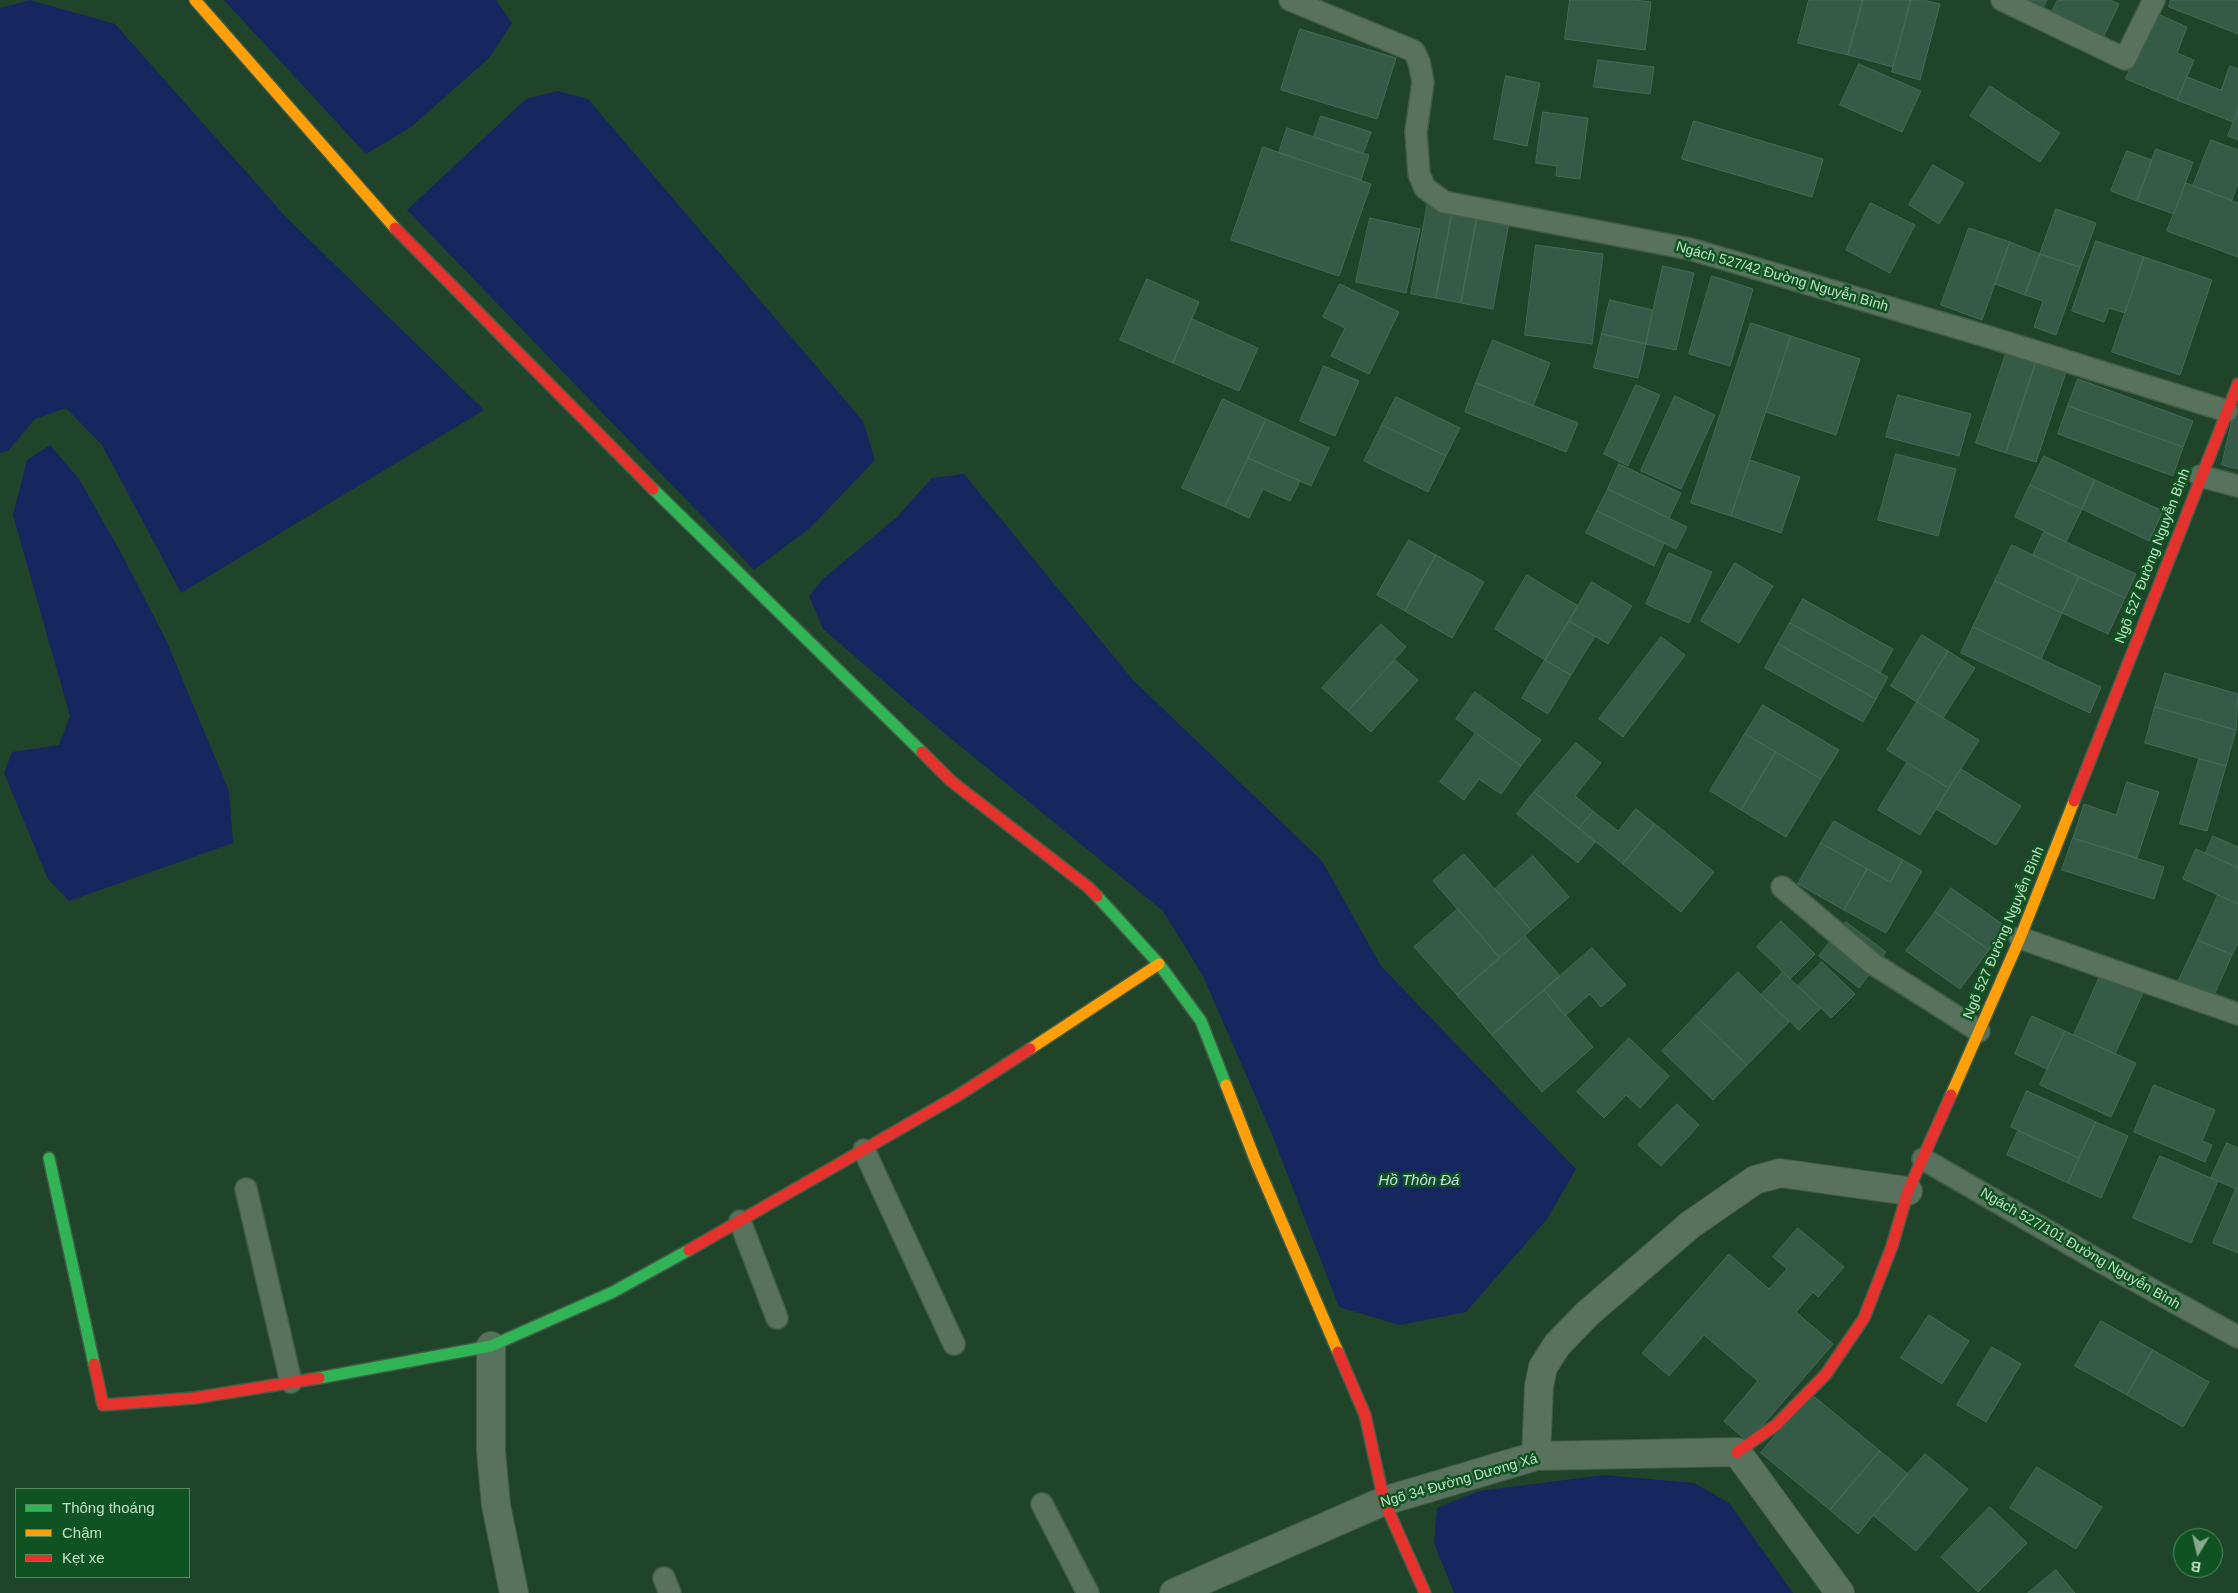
<!DOCTYPE html>
<meta charset="utf-8">
<style>
body{margin:0}
#map{position:relative;width:2238px;height:1593px;overflow:hidden;background:#1f4429;font-family:Helvetica,sans-serif}
canvas{display:block}
.legend{position:absolute;left:15px;top:1488px;width:175px;height:90px;box-sizing:border-box;background:#105322;border:1px solid #568b62;margin:0;padding:6px 9px;list-style:none;font-size:15px;color:#c0e0c3}
.legend li{display:flex;align-items:center;gap:10px;height:25px}
.legend b{width:25px;border:1px solid #568b62}
.north{position:absolute;left:2173px;top:1528px;width:50px;height:50px;box-sizing:border-box;background:#105322;border:1px solid #568b62;border-radius:50%;rotate:189deg;font-size:14px;font-weight:700;line-height:20px;text-align:center;color:#c0e0c3}
.north::after{content:'';display:block;margin:auto;width:18px;height:22px;background:#88a98d;clip-path:polygon(50% 0,100% 100%,50% 72%,0 100%)}
</style>
<div id="map">
<canvas width="2238" height="1593"></canvas>
<ul class="legend">
<li><b style="height:6px;background:#30b455"></b>Thông thoáng</li>
<li><b style="height:6px;background:#ff9f0a"></b>Chậm</li>
<li><b style="height:6px;background:#e5322d"></b>Kẹt xe</li>
</ul>
<div class="north">B</div>
</div>
<script>
const ctx = document.querySelector('canvas').getContext('2d');
ctx.lineJoin = 'round';
function fillPath(path, color) {
  ctx.fillStyle = color;
  ctx.fill(path, 'evenodd');
}
function strokePath(path, color, width, dash) {
  ctx.strokeStyle = color;
  ctx.lineWidth = width;
  ctx.lineCap = dash ? 'butt' : 'round';
  ctx.setLineDash(dash || []);
  ctx.stroke(path);
}
function label(font, color, halo, rows, align = 'center') {
  ctx.font = font + ' Helvetica,sans-serif';
  ctx.lineWidth = 5;
  ctx.setLineDash([]);
  ctx.textBaseline = 'middle';
  ctx.strokeStyle = halo;
  ctx.fillStyle = color;
  for (const [text, x, y, turn = 0] of rows) {
    ctx.save();
    ctx.translate(x, y);
    ctx.rotate((+turn || 0) * Math.PI / 180);
    ctx.textAlign = isNaN(turn) ? turn : align;
    if (halo) ctx.strokeText(text, 0, 0);
    ctx.fillText(text, 0, 0);
    ctx.restore();
  }
}
const water = new Path2D(`
 M30,0L115,24L286,217L484,410L181,593L102,445L66,408L35,419L8,451L0,453V8Z
 M224,0H496L512,23L489,58L411,127L366,154Z
 M558,91L588,99L863,421L875,460L811,527L754,570L407,210L526,99Z
 M50,445L79,479L120,551L166,640L229,791L233,843L69,901L48,879L4,773L12,752L59,745L70,716L13,515L27,460Z
 M964,474L1133,680L1322,861L1381,966L1576,1169L1547,1219L1466,1312L1400,1325L1339,1307L1271,1132L1203,976L1163,911L932,723L823,629L809,596L823,579L897,517L932,478Z
 M1604,1475L1694,1483L1729,1503L1793,1593H1454L1434,1543L1437,1508L1479,1491Z`);
const building = new Path2D(`
 M1570,0H1634L1651,2L1645,50L1565,39Z
 M1809,0H1863L1848,55L1798,43Z
 M1863,0H1911L1893,67L1848,55Z
 M1911,0H1923L1940,4L1920,80L1892,72Z
 M2023,0H2047L2043,9Z
 M2058,0H2110L2119,4L2100,44L2048,20Z
 M2171,0H2238V34L2169,7Z
 M2153,12L2187,27L2177,53L2194,60L2177,100L2126,79Z
 M1300,29L1396,58L1377,119L1281,90Z
 M1598,60L1654,67L1650,94L1594,87Z
 M1859,64L1921,91L1902,132L1840,105Z
 M2230,66L2238,69V110L2233,122L2177,100L2187,77L2221,90Z
 M1506,76L1540,83L1527,146L1494,139Z
 M1990,86L2060,133L2040,162L1970,116Z
 M2238,110V140L2228,136Z
 M1543,112L1588,118L1580,179L1556,176L1557,166L1536,163Z
 M1321,116L1371,132L1363,154L1314,137Z
 M1694,121L1823,159L1812,197L1682,159Z
 M1287,128L1369,155L1361,180L1279,153Z
 M2211,140L2238,150V183L2232,200L2193,186Z
 M1263,147L1371,184L1339,276L1231,240Z
 M2156,149L2193,162L2174,214L2137,201Z
 M2127,151L2152,160L2137,201L2111,191Z
 M1933,165L1964,183L1939,224L1909,205Z
 M2186,183L2238,203V257L2167,231Z
 M1428,202L1453,207L1436,298L1411,294Z
 M1871,203L1915,225L1890,273L1846,250Z
 M1453,207L1478,212L1461,303L1436,298Z
 M2056,209L2096,223L2080,267L2040,254Z
 M1478,212L1510,217L1493,309L1461,303Z
 M1370,218L1420,229L1406,293L1356,282Z
 M1969,228L2010,242L1982,320L1941,305Z
 M2096,241L2144,257L2125,313L2109,308L2104,322L2072,311Z
 M2010,242L2040,254L2025,295L1995,284Z
 M1536,245L1603,254L1592,344L1525,335Z
 M2040,254L2080,267L2056,335L2034,327L2043,301L2025,295Z
 M2144,257L2212,280L2180,375L2112,352Z
 M1663,266L1694,273L1676,350L1646,344Z
 M1712,276L1753,289L1730,366L1689,354Z
 M1147,279L1199,302L1173,363L1120,340Z
 M1340,284L1399,312L1369,374L1331,356L1345,328L1323,317Z
 M1610,300L1653,310L1646,344L1602,334Z
 M1192,319L1258,348L1239,391L1173,363Z
 M1751,323L1791,336L1731,516L1691,503Z
 M1602,334L1646,344L1638,378L1594,368Z
 M1791,336L1860,359L1836,435L1766,412Z
 M1493,340L1550,363L1533,406L1476,383Z
 M2008,348L2037,359L2006,453L1976,443Z
 M2037,359L2067,369L2036,462L2006,453Z
 M1324,366L1359,381L1335,436L1300,421Z
 M2078,379L2193,421L2183,447L2068,406Z
 M1476,383L1578,423L1566,452L1465,412Z
 M1636,385L1660,395L1628,466L1604,454Z
 M1898,395L1971,414L1959,456L1886,437Z
 M1675,396L1715,415L1681,489L1641,471Z
 M1396,397L1460,428L1446,456L1382,425Z
 M1223,399L1266,419L1225,507L1182,488Z
 M2068,406L2183,447L2173,476L2058,434Z
 M2233,417L2238,418V469L2222,465Z
 M1266,419L1329,448L1311,486L1248,458Z
 M1382,425L1446,456L1428,492L1364,461Z
 M1896,454L1956,469L1938,536L1878,520Z
 M2044,456L2095,480L2082,509L2030,485Z
 M1248,458L1300,481L1290,501L1263,489L1249,518L1225,507Z
 M1750,460L1800,477L1781,533L1731,516Z
 M1619,464L1681,493L1669,518L1608,489Z
 M2095,480L2163,511L2149,541L2082,509Z
 M2030,485L2082,509L2066,542L2015,517Z
 M1608,489L1687,527L1676,549L1597,511Z
 M1597,511L1664,543L1654,566L1586,533Z
 M2044,532L2136,574L2125,598L2033,555Z
 M1409,540L1436,555L1405,611L1377,595Z
 M2012,545L2079,577L2062,613L1995,581Z
 M1669,553L1712,572L1689,623L1646,604Z
 M1436,555L1484,582L1452,638L1405,611Z
 M1735,563L1773,586L1739,643L1701,621Z
 M1527,575L1578,606L1545,660L1495,629Z
 M2079,577L2125,598L2108,634L2062,613Z
 M1995,581L2062,613L2041,659L1973,627Z
 M1592,582L1632,606L1608,644L1569,621Z
 M1803,599L1893,649L1880,673L1790,623Z
 M1569,621L1595,636L1571,675L1545,660Z
 M1790,623L1888,677L1876,699L1778,644Z
 M1381,624L1406,647L1348,711L1322,688Z
 M1973,627L2101,687L2090,713L1961,653Z
 M1922,635L1948,651L1917,702L1891,686Z
 M1661,637L1685,655L1623,737L1599,719Z
 M1778,644L1876,699L1863,722L1765,668Z
 M1948,651L1975,668L1943,718L1917,702Z
 M1395,660L1418,680L1371,732L1348,711Z
 M1545,660L1571,675L1548,714L1522,698Z
 M2165,673L2238,694L2236,730L2155,707Z
 M1475,692L1541,740L1521,766L1456,719Z
 M1917,702L1979,740L1949,788L1887,750Z
 M1763,705L1839,750L1821,779L1745,734Z
 M2155,707L2236,730L2226,766L2145,743Z
 M1476,733L1521,766L1501,794L1479,779L1464,800L1440,782Z
 M1745,734L1776,752L1741,810L1710,791Z
 M1576,743L1601,763L1575,796L1593,811L1579,828L1534,792Z
 M1776,752L1821,779L1786,837L1741,810Z
 M2199,759L2226,766L2207,831L2180,824Z
 M1907,763L1949,788L1920,835L1878,810Z
 M1961,769L2021,806L1996,845L1936,809Z
 M2127,782L2159,792L2137,858L2073,838L2084,804L2116,815Z
 M1534,792L1595,842L1578,863L1517,814Z
 M1636,809L1655,824L1623,864L1579,828L1593,811L1618,831Z
 M1834,821L1903,860L1890,882L1821,843Z
 M1655,824L1714,872L1681,912L1623,864Z
 M2213,836L2238,847V868L2206,853Z
 M2073,838L2164,867L2154,899L2062,870Z
 M1821,843L1867,869L1844,910L1798,884Z
 M2196,849L2238,868V904L2183,879Z
 M1464,854L1531,930L1500,958L1433,881Z
 M1533,856L1569,897L1531,930L1495,889Z
 M1903,860L1922,871L1886,933L1844,910L1867,869L1890,882Z
 M1951,888L2005,926L1989,950L1935,912Z
 M2218,895L2238,904V943L2232,955L2198,940Z
 M1458,909L1500,958L1457,995L1414,947Z
 M1935,912L1989,950L1960,989L1906,951Z
 M1781,921L1815,954L1790,979L1757,947Z
 M1846,922L1886,952L1859,988L1819,956Z
 M1525,936L1560,976L1492,1035L1457,995Z
 M2198,940L2232,955L2210,1004L2175,988Z
 M1592,948L1626,985L1601,1007L1590,994L1565,1016L1544,990Z
 M1822,962L1855,994L1831,1018L1798,986Z
 M1738,972L1789,1022L1747,1065L1696,1016Z
 M1783,972L1821,1008L1799,1030L1761,995Z
 M2101,974L2143,993L2115,1054L2074,1035Z
 M1544,990L1593,1047L1542,1092L1492,1035Z
 M1696,1016L1747,1065L1713,1100L1662,1051Z
 M2032,1016L2065,1031L2047,1069L2015,1054Z
 M2065,1031L2136,1063L2111,1117L2040,1085Z
 M1629,1038L1669,1076L1640,1108L1626,1095L1604,1118L1577,1092Z
 M2154,1085L2215,1110L2202,1141L2212,1145L2205,1162L2134,1132Z
 M2027,1091L2096,1122L2079,1158L2011,1127Z
 M1677,1104L1699,1125L1661,1166L1638,1145Z
 M2096,1122L2128,1136L2101,1198L2068,1183Z
 M2018,1131L2079,1158L2068,1183L2007,1155Z
 M2227,1143L2238,1148V1190L2211,1178Z
 M2160,1156L2218,1181L2191,1243L2133,1218Z
 M2236,1189L2238,1190V1253L2213,1243Z
 M1798,1228L1844,1267L1818,1297L1813,1292L1796,1312L1833,1344L1748,1442L1724,1421L1758,1381L1704,1335L1669,1376L1642,1353L1729,1254L1769,1289L1787,1269L1773,1257Z
 M1929,1315L1969,1341L1942,1384L1901,1358Z
 M2101,1321L2153,1350L2127,1395L2075,1366Z
 M1992,1347L2021,1364L1986,1422L1957,1405Z
 M2153,1350L2209,1382L2183,1427L2127,1395Z
 M1810,1393L1880,1451L1830,1510L1761,1453Z
 M1880,1451L1908,1474L1858,1534L1830,1510Z
 M1925,1454L1968,1489L1916,1551L1873,1515Z
 M2037,1467L2102,1507L2076,1549L2010,1508Z
 M1990,1507L2027,1543L1978,1592L1941,1557Z
 M2056,1570L2075,1593H2028Z`);
const lane = new Path2D(`
 M1290,0L1414,51L1419,62L1423,82L1416,132L1419,174L1425,188L1444,202L1690,249L1989,337L2227,411
 M2002,0L2125,59L2154,0
 M2200,476L2238,486
 M1782,887L1872,963L1979,1031
 M2020,938L2238,1014
 M864,1150L954,1344
 M1923,1159L2094,1258L2238,1337
 M246,1189L291,1382
 M740,1221L777,1318
 M1042,1504L1088,1593
 M664,1578L670,1593`);
const street = new Path2D(`
 M491,1346V1452L496,1505L514,1593
 M1536,1456L1539,1386L1543,1367L1557,1345L1587,1314L1690,1225L1755,1180L1780,1173L1908,1191
 M1174,1593L1384,1501L1536,1456L1737,1452L1840,1593`);
const fast = new Path2D(`
 M653,489L922,752
 M1097,896L1159,964L1201,1021L1226,1085
 M49,1158L94,1364
 M319,1378L491,1346L613,1292L689,1250`);
const slow = new Path2D(`
 M195,0L395,228
 M1030,1049L1159,964
 M1226,1085L1256,1162L1338,1352
 M1951,1095L2020,938L2074,801`);
const jam = new Path2D(`
 M395,228L653,489
 M922,752L951,781L1088,887L1097,896
 M2074,801L2238,384
 M689,1250L957,1096L1030,1049
 M1338,1352L1365,1415L1384,1501L1425,1593
 M94,1364L103,1405L194,1398L319,1378
 M1737,1452L1776,1425L1826,1374L1864,1318L1892,1246L1908,1191L1951,1095`);
const streetNames = [
 ["Ngách 527/42 Đường Nguyễn Bình",1782,277,16],
 ["Ngõ 527 Đường Nguyễn Bình",2153,556,-69],
 ["Ngõ 527 Đường Nguyễn Bình",2004,933,-67],
 ["Ngách 527/101 Đường Nguyễn Bình",2080,1249,30],
 ["Ngõ 34 Đường Dương Xá",1459,1481,-16]
];
const waterNames = [
 ["Hồ Thôn Đá",1419,1181]
];
fillPath(water, '#15275e');
fillPath(building, '#365a48');
strokePath(building, '#476957', 1);
strokePath(lane, '#405d47', 24);
strokePath(street, '#405d47', 30);
strokePath(fast, '#405d47', 14);
strokePath(slow, '#405d47', 14);
strokePath(jam, '#405d47', 14);
strokePath(lane, '#58725d', 21);
strokePath(street, '#58725d', 28);
strokePath(fast, '#30b455', 11);
strokePath(slow, '#ff9f0a', 11);
strokePath(jam, '#e5322d', 11);
label('14px', '#c0e0c3', '#105322', streetNames);
label('italic 15px', '#d0d8ec', '#105322', waterNames);
</script>
